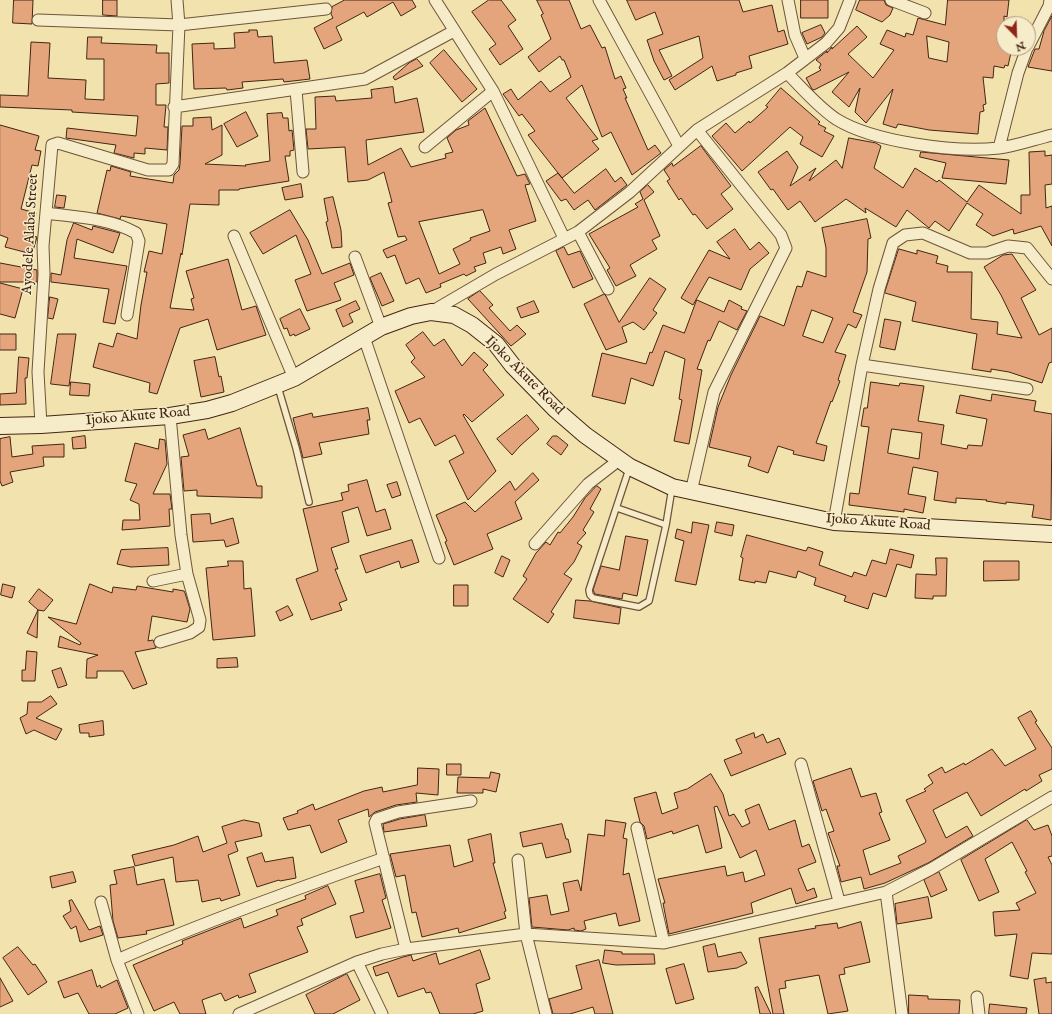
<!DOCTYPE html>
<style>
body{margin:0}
#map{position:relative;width:1052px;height:1014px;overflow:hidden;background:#f1e2ae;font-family:"IM FELL English",serif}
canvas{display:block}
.north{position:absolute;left:996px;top:16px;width:40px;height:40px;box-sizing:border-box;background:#f6ecca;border:1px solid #ae9c81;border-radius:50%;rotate:157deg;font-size:11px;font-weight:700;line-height:16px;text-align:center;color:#432513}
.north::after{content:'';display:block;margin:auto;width:14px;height:18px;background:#8f2418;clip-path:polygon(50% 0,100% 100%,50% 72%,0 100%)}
</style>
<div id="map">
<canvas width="1052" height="1014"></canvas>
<div class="north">N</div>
</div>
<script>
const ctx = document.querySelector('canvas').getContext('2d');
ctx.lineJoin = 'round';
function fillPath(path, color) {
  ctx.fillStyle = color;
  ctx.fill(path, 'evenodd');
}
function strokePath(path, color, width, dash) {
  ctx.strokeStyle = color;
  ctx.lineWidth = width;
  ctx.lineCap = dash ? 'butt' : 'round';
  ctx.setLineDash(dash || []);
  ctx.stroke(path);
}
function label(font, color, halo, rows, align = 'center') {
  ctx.font = font + ' "IM FELL English",serif';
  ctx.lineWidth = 3;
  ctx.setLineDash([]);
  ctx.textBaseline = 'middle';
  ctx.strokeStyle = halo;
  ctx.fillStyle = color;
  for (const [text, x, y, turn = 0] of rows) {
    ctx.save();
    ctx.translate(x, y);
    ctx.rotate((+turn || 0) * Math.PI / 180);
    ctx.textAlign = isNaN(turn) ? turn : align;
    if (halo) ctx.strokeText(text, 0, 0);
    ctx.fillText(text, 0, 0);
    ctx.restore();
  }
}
const building = new Path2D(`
 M14,0H33L32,24L13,23Z
 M103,0H117V16L103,15Z
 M345,0H412L416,7L401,16L393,2L367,17L364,12L336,27L342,40L324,49L314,28L333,18L331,14L332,7Z
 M489,0H501L516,20L508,26L523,49L500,65L489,49L496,44L472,12Z
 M537,0H569L581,29L590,25L602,48L605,47L615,79L621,76L626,88L623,89L627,98H625L648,150L655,145L661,153L632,175L611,132L602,137L582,85L566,98L598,139L592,141L599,149L562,178L528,135L535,131L522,114L519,116L503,94L511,89L518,100L541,81L550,92L571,77L564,60H562L560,56L539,72L528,57L551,39L541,15L543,14Z
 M627,0H739L743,12L772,5L778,32L784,30L788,44L749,56L752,68L736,73V75L717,81L712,66L675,90L669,80L703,58L699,36L659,50L672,76L664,80L654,61L647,40L663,34L655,12L636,20Z
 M801,0H828V18H801Z
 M860,0H884L886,5L893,8L890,15L882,22L856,10Z
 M948,0H1009L1007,17L1004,16V48H1012L1008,66L1005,65L1004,68L994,66L993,78L983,77L986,104L983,105L984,111L980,112L978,134L929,130L898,124L896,128L883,124L893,89L866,123L855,112L860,88L849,107L832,92L849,72L814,90L812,89L806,78L821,70L819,68L821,64L816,60L827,51V53L832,47V49L857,26L867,37L848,54L873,78L894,50L880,44L887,30L905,37L906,33L913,35L918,18L945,25ZM927,36L949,42L947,62L929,58Z
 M1052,16V71L1028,67L1035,49H1039L1044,31Z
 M821,25L825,33L822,37L807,44L802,33Z
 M249,30H257L258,37L272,36L274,63L307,60L310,79L284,82L283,79L242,82L243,88L227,90L226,88L194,89L192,44L214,43V49L235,48L234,33L249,32Z
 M88,37H102L101,43L157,45L156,53H169V83L156,84V105H166L164,127H168L167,150L145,148V154L134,153V158L114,153L116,145L66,138L67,128L136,136L138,116L72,112V110L0,107V95L28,96L31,42L50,43L48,78L86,80L85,99L104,100V59H87Z
 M444,50L477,89L462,102L430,63Z
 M417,59L423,66L395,80L393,77L409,63Z
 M393,87L395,103L417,98L424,132L366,140L368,165L401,148L411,167L446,158L445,154L453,152L447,138L456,130L469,125L468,121L485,108L517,176L525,174L530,184L525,185L536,221L509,230L516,249L503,254L501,247L483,253L486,263L474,267L476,271L466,276L464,274L440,284L441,287L426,293L419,278L406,284L395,255L387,258L383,250L407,240L405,236L398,237L388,203L392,202L384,172L368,180L348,182L345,147L308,149L306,129H316L315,97L335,96L336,101L372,98L371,90ZM483,210L490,231L470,238L471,240L453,249L460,264L439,274L419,222Z
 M781,88L820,122L818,124L826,128L824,131L834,136L822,157L800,144L803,137L790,127L742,171L712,136L726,123L735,133L749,121L750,123L768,107L766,106Z
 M246,112L258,136L237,147L224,124Z
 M282,113L283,118H288L289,131L292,130L294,150L290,151V156H285L289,181L239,189V190H219V205L190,204L182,255L181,253L170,308L194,310L191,299L194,298L186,271L228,259L242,310L256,306L266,335L217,350L208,319L180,328L157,394L149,392L150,383L93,367L99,343L113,347L117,333L137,339L141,305L147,272H144L149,251L162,254L167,224L121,216L120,219L97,213L107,170L110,171L111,166L131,172L130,176L173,183L174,175L179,170L180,164L182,126H193V118L211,117L212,130L222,125V155L205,164L246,166L245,165L270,161L267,114Z
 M0,125L39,136L35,150L41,151L38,166L32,165L21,209L36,213L30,235L37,237L32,254L5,247L8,238L0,235Z
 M849,138L876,143L881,146L874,168L903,188L915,168L937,182L939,180L967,202L979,185L1021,214V195H1030L1029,152L1045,151V156L1052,155V184L1045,185L1046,208L1052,206V246L1041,226L1014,234L1013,229L993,236L976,225L983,214L967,203L949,231L935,221L929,228L907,210L896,227L865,208L866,213L846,199L815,222L800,201L788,210L773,189L771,190L758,172L787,151L798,167L790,186L816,168L809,181L836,160L842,168Z
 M701,146L731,186L721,194L733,209L707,229L695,214L693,215L681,198L679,200L667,181L670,179L664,170L672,163L673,166Z
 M921,152L1009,160L1006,184L942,178L946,163L920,157Z
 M606,169L615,182L621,177L627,185L595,210L588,200L574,210L566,199L561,201L546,181L558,173L574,193Z
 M301,184L303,197L285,200L282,188Z
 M648,185L654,192L644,200L660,236L652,240L657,249L630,265L636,276L616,286L607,270L610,268L589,234L638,207L635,204L643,199L640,192Z
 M57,195L66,196L64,208L55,207Z
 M333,197L341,230L342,247L332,248L326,222L328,221L324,199Z
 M290,210L308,240L322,274L350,263L354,275L334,283L341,300L307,311L295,280L311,274L296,235L263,254L250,233Z
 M867,219L871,238L868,239L867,272L853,312L862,315L856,328L848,324L835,352L846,355L838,380L840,381L832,402L831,401L816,443L827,446L824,461L793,454L794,451L778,446L768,473L748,466L751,457L709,447L718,407L731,375L760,316L784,326L797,286L802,287L807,271L826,277V248L822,228ZM812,310L833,318L823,343L803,336Z
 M74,223L92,230L93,226L120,233L113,253L77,239L74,258L127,266L115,324L103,322L109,289L51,282V273L61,275L67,240Z
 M735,229L750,250L759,242L769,253L750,269L741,290L709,277L693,305L681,298L709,250L730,259L717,242Z
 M564,247L568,255L580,251L593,279L573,288L556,251Z
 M899,249L917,254V250L938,256L936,263L948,266L947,272H972L971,319L998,322L997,334L1022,338L1001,295L984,267L1003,255L1012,254L1036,290L1021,298L1039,335L1052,328V362L1049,363L1042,383L1009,372L991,369V372L972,369L977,334L912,321L916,302L885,293Z
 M0,263L37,270V282H0Z
 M381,273L394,301L382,306L370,278Z
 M650,278L666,289L653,310L657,313L644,330L633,322L622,327L627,342L606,350L584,304L604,294L606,296L619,322Z
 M0,283L23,289L15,318L0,314Z
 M480,291L493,305L489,308L510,331L517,325L526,334L511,346L468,299Z
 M50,297L58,299L53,319L48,318Z
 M697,300L724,312L729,300L742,307L741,309L747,311L737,330L719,321L710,341L708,340L697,369L702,370L689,444L674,441L682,400L679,399L685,359L665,351L653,386L631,378L625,404L592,396L602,353L646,364L650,352L652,353L663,325L684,333Z
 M356,301L360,309L349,314L353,322L343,327L336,310Z
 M534,301L539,312L521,318L517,308Z
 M300,309L310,329L295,336L294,334L290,336L287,328L284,329L280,319Z
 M885,319L901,322L895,350L880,347Z
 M423,332L434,346L444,339L462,366L474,352L488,365L483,370L504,395L472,422L464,414L463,415L496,471L468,500L449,461L464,453L455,435L435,446L420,418L409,423L395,391L425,377L411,362L415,358L406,345Z
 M0,334H16V350H0Z
 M58,334H76L69,386L51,384Z
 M19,357L29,358L27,378H25L26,404L0,405V394L16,393Z
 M215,357L219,377L221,376L224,392L201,397L194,361Z
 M71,382L90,384L89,396L70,395Z
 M871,382L899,386L900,383L924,386L918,421L944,425L941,444L967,449L968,445L982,446L987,419L956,413L960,395L991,401L992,394L1036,401L1034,411L1052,414L1051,520L1032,517L1034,505L1006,502V504L986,501L987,500L956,498V503L934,500L938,472L913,467L908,494L926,497L923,513L904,509V512L849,505L850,493L859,494L869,427L861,426L864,408H867ZM892,429L922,433L919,459L888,453Z
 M368,408L370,420H367L369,434L319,443L322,454L303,458L293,418L312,413L313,417Z
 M527,415L539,429L520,446L512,455L497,439Z
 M240,428L257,486H262V498L197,496V490L184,491L181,457L189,456L183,435L205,429L208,439Z
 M85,436L86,448L73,449L72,438Z
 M553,436H557L568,445L561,455L547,444Z
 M10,437L12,457L33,454L32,446L64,444V457H43L44,466L10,472L13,482L2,486L0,481V439Z
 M160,439L165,440L167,464L153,494H170L172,509H169L170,526L122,530L123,520H140L139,504L130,500L137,484L125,481L135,443L158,449Z
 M533,473L539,480L515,502L522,519L487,534L493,549L454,565L445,542L447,541L436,515L465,502L475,512L510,481L515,490Z
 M367,480L376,512L385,509L391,529L367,536L358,507L342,512L349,542L331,548L338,569H335L347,600L339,603L342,610L311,620L296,579L318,571L303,509L343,500L341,493L349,491L348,485Z
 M397,482L401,495L392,498L387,485Z
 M597,486L601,489L590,509L594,512L583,530L586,533L577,543L582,546L574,562L564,574L572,579L551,612L554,614L548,623L513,599L527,579L523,576L536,553L546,542L550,545L558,532L560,533L573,517L585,498Z
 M210,514L211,524L233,518L239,543L226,547L224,540L193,542L191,515Z
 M693,522L709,525L696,585L675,581L684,541L675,538L677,529L691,533Z
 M717,522L734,525L732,536L715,532Z
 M747,535L806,551L808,547L823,552L819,565L852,577L854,572L866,576L872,560L886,564L890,549L914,555L911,568L897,564L886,597L873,593L868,609L844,601L846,596L814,585L816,578L798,571L796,578L769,571L766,583L755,581V583L739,580L743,558L741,557Z
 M626,536L648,540L637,596L623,593L622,599L595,594L593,590L601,566L619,570Z
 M412,540L419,562L401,568L399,561L366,573L360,556Z
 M168,548L169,565L131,567L117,564L121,550Z
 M502,556L510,560L503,577L495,573Z
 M936,558H947L946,596H933V599L915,598L916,574L936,575Z
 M228,561H243L244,589L251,588L255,636L213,640L206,568L228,566Z
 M984,561H1019V580L984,581Z
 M3,584L15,587L12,598L1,595Z
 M90,584L112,593L113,587L136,590L137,586L173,592V589L184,591L185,593L190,609L187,622L152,616L148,641L153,640L156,648L135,652L147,684L133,689L123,671H97V678H86L87,659L98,655L58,647L60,636L80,645L81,643L48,617L76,624Z
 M454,585H468V606H454Z
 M39,589L53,600L44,611L38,610L37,638L27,633L38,610L29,602Z
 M576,600L590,601L621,608L619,624L574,618Z
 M288,606L293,615L280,621L276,612Z
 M27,651L37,652L35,681H22V670H25Z
 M237,658L238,667L217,668V659Z
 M61,668L67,685L58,688L52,671Z
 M51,696L57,704L36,718L62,729L56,740L34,730L26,734L20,718L27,714L28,702H41Z
 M1031,711L1037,721L1035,722L1052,748V769L1039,775L1042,781L1026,791L1025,789L981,816L967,792L933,810L946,838L967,826L973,836L928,863L885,883L864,889L861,877L841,882L837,866H840L828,833L834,831L826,809L822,811L813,781L851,768L861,797L876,793L882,812L879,813L890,840L863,850L870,875L901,863L898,856L925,843L926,841L906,800L926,791L924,789L933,783L928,775L942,767L945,773L964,763L965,765L992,749L1005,766L1036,749L1018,718Z
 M103,721L104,735L89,737V733H80L79,725Z
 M754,733L755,738L763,734L767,743L779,738L786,754L731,776L724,760L742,753L736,740Z
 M447,764H461V775H447Z
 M418,768L439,769L438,795L416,793L417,802L396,805L375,812L369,817L368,809L338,820L347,842L321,853L310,825L288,830L283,818L298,813L297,811L313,804L315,810L364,791L382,787L383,792L417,785Z
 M491,772L500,774L496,792L483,789V793H457L458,777L489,778Z
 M711,774L723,794L729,816L734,814L742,827L750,823L745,810L759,804L769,830L795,820L802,847L809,844L816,862L798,869L807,891L814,888L817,897L796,904L791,888L751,903L753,913L669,934L663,903H665L658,879L725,866L727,876L743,872L745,882L765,875L756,850L740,858L717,806L714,807L722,848L706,853L698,825L673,834L672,831L647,839L644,826L640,822L634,798L656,792L662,814L678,808L674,793L687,789Z
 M425,815L427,826L384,832L383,824L400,819Z
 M244,820L259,823L262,836L235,842L238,851L228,855L240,895L221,901L220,898L202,902L198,880L176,882L173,857L135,866L132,855L174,845L198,836L203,852L227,843L222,827Z
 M606,820L626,823L623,838L627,839L623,875L629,873L640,921L619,926L616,913L584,921L586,929L581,931L574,930V928L568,930L532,927L529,898L547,895L551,915L569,911L563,883L578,880L581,891L588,834L604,836Z
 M1027,820L1034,830L1048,825L1052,836V856L1048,857L1052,865V954L1032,953L1028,979L1010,976L1017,934L995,936L993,912L1020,910L1016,903L1036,893L1025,872L1027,871L1012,842L985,859L999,892L979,901L961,860Z
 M562,824L566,839H568L571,852L546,858L542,843L523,847L520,833Z
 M491,834L495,863H493L506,911L504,912L506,918L459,933L458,928L422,937L416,912L412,913L405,875L396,877L390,854L450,845L454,867L473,861L468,840Z
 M262,853L265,862L293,857L296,878L280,881L279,880L257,887L247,858Z
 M134,867L137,885L164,879L174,925L146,931L147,934L118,938L113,921L110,885L117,884L114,871Z
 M73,872L76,882L52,888L50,877Z
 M939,872L947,890L931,897L924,880Z
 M380,874L386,898L382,900L391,928L356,938L350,916L364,912L355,881Z
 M328,886L336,904L301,919L303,925L297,927L308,952L249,974L256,992L239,998L238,995L225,1001L221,993L202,1000L206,1014H180L174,1002L154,1011L133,965L183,944L182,941L241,918L244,928L278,915L276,910L306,899L305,896Z
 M928,897L932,918L897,924L895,904Z
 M72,900L89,930L100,926L103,935L80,942L76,926L71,929L63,916L71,911L69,901Z
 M861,922L870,962L844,968L845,974L839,975L848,1011L828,1014L819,975L785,981L786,988L779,989L784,1014H773L759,938L816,928L815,926L837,923L838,928Z
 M715,944L718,957L741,952L747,963L737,968L708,972L703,947Z
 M18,947L33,965L35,964L47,982L28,995L3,958Z
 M480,950L490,979L476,984L483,1011L473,1014H440L431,992L426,993L424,988L398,997L388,972L376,976L373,967L403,957L411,955L413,961L436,953L439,964Z
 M605,950L622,952V954H654L655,964L616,965L603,963Z
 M599,960L613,1014H595L593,1007L570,1014H553L549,999L582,989L576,966Z
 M684,964L694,999L676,1004L666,969Z
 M92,970L97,987L100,985L101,988L117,980L128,1008L115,1014H89L78,993L64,998L58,982Z
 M347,974L360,1000L333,1014H315L306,995Z
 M0,978L13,1001L0,1007Z
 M1046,978V983L1052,982V1014H1039L1034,980Z
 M758,987L771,1014H760L755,988Z
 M909,995L928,996V999L960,1000L959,1014H909Z
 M990,1004L1027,1008L1026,1014H989Z`);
const service = new Path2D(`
 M278,387L296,448L309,502
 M629,469L589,590L590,595L593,598L639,607L649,601L666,525L672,488
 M617,508L666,525`);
const minor = new Path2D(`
 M435,0L493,91L564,238
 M599,0L679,146
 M788,0L795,35L805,58
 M891,0L925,13
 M38,20L179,25L326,9
 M1028,47L1049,6L1050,0
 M787,73C802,88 818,107 836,119C873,142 955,153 999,148C1016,146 1035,139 1052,135
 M296,90L303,172
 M174,107L365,79L454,31
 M425,147L493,91
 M999,148L1018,73L1027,48
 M46,213C75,217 110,218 136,233L139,241L127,315
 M578,232L608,289
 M234,236L294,378
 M355,257L381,327
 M431,312L496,274L578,232L630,192L697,130L787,73L826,43L839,28L850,0
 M364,337L439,558
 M862,365L1027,389
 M41,425L38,372L44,274L43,246L52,145L58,143L148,170H169L173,164L179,25L177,0
 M691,492L714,392L786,248L781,235L697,130
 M834,522L862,365L879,289L893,243L905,235L923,233L970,253H987L1008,246L1027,248L1052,279
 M535,544L588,484L619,460
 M153,581L187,574
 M160,642L190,633L199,627L200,620L187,574L181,535L170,416
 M801,764L839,901
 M637,828L664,943
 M518,860L526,934L546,1014
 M886,892L902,1014
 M101,902L117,960L138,1014
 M406,949L375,823L377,819L398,812L471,801
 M117,960C204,922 294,890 384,858
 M357,962L382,1014
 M977,997L979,1014
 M239,1014L357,962L382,954L406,949L526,934L664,943L886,892L931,869L1052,797`);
const secondary = new Path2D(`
 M0,426L41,425L170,416L207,410L232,403L294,378L381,327L411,316L431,312L454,315L472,325L496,344L513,366L555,409L585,435L630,467L672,487L834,522L1052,534`);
const streetNames = [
 ["Ayodele Alaba Street",31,234,-87],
 ["Ijoko Akute Road",524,376,45],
 ["Ijoko Akute Road",138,417,-5],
 ["Ijoko Akute Road",878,523,4]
];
fillPath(building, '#e5a57c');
strokePath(building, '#432513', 1);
strokePath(service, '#6e543a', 8);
strokePath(minor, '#6e543a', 13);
strokePath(secondary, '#432513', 18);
strokePath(service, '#f6ecca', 5.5);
strokePath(minor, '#f6ecca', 11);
strokePath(secondary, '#f6ecca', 16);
label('14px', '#432513', '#f6ecca', streetNames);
</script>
